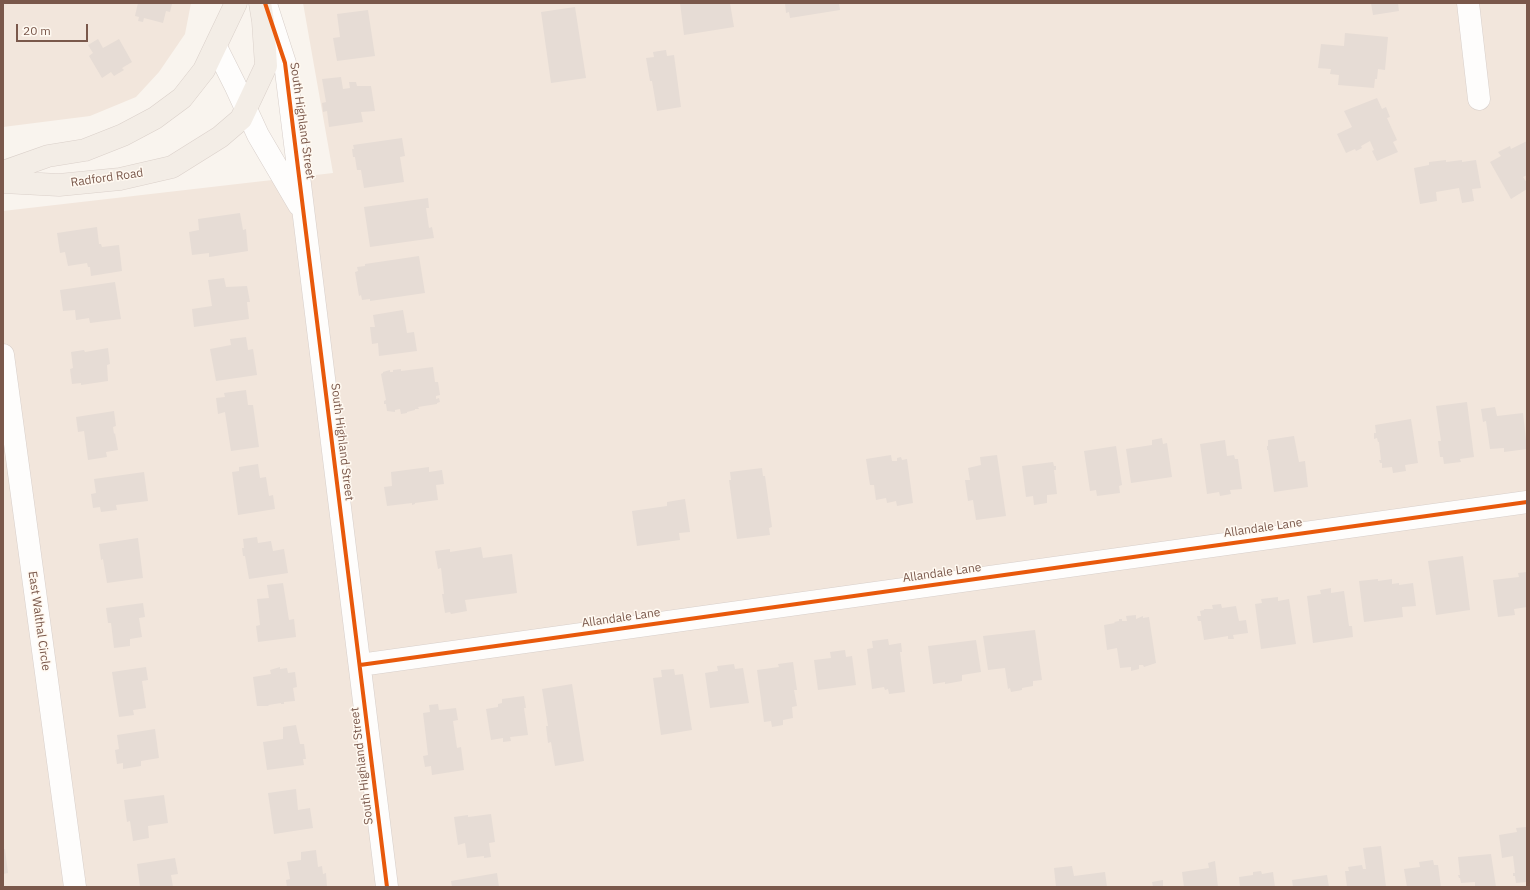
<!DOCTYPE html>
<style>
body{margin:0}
#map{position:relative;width:1530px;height:890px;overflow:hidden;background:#f9f4ee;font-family:"IBM Plex Sans",sans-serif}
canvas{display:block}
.frame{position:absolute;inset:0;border:4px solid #7a584b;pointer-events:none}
.scale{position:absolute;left:16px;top:24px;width:72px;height:18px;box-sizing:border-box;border:2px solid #7a584b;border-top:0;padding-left:5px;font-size:12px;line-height:14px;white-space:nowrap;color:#7a584b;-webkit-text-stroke:3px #fff9f1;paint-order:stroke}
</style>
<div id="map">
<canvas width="1530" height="890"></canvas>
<div class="frame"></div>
<div class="scale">20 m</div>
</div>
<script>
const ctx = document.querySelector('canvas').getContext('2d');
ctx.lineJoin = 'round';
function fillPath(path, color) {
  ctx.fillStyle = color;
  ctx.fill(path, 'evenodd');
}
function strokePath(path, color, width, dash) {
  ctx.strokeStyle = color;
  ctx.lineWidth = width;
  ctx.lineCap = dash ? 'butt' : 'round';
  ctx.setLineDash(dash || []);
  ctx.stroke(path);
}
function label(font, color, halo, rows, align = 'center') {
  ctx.font = font + ' "IBM Plex Sans",sans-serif';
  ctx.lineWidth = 3;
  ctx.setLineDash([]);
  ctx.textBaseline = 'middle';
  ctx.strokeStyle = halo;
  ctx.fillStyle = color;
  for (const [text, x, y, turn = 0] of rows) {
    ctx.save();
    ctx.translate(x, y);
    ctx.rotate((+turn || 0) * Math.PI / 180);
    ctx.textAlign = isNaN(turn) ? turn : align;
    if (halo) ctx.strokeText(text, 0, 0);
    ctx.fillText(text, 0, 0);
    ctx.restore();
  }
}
const residential = new Path2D(`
 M3,3H191L185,34L159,72L136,97L90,116L3,127Z
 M303,3H1527V887H3V211L333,173Z`);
const building = new Path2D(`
 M138,3H169L172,4L170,12L166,11L163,23L144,18L143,22L138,21L139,17L135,16Z
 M680,3H730L734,27L684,35Z
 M785,3H839L840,10L790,18L789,12L786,13Z
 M1371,3H1398L1399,11L1373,15Z
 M575,7L586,78L551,83L541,12Z
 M368,10L375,56L337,61L333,38L340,37L337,14Z
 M1345,33L1388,37L1385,70L1378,69L1377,79H1375L1374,88L1338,85L1339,75L1330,74L1331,69L1318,68L1321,44L1344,46Z
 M98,39L103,48L119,39L132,62L122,68L124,70L114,76L111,72L102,78L89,56L93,53L88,45Z
 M666,50L667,56L674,55L681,107L657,111L652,81H650L646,58L654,57L653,52Z
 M341,77L343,89L350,88L349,82H356L357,86H371L375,111L361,112L363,122L329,127L327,111L323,112L322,103L326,102L322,79Z
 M1377,98L1382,109L1386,107L1390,117L1387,118L1397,140L1393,142L1398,152L1377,161L1372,151L1374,150L1370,141L1361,146L1362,148L1356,151L1355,149L1346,153L1337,134L1352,127L1344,111Z
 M402,138L405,156L400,157L404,182L364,188L361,170H357L355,157H353L352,149H354L353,145Z
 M1527,141V175L1523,177L1527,183V189L1511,199L1490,162L1501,156L1498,152L1510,146L1511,149Z
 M1446,160V162L1462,160V162L1476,160L1481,188L1472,189L1474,201L1462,203L1459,188L1436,192L1437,201L1420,204L1414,168L1429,165V162Z
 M428,198L429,208H426L429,228L432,227L434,238L370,247L364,207Z
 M240,213L243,230L246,229L248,251L209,257V253L192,255L189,232L199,230L198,219Z
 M97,227L99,244H101L102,247L119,245L122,271L91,276L90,267H88L87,263L68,266L65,252L60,253L57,233Z
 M419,256L425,293L370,301V299L362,300L361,295L359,296L355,272L358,271L357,267L365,266V264Z
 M224,278L226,287L247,286L250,302H247L249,319L194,327L192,309L212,306L208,280Z
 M115,282L121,319L90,323L89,318L76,320L75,310L63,311L60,290Z
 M403,310L407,333L414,332L417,351L379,356L378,343L372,344L370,327H375L373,315Z
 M246,337L248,350L253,349L257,375L216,381L210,349L231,345L230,339Z
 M108,348L110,364L107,365L108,381L81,385V383L72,384L70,369L73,368L71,352L84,350L85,352Z
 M433,367L435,382H438L440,395L436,396V399L439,398L440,402L437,403V404L418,407L419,409H415V410L407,412V413L401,414L400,409L395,410V412L387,411L386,404H384V401L386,400L381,374L383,373V372L390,370V372H393V370L401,369V371Z
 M246,390L248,405H253L259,447L231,451L225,412L218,414L216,398L225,397L224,393Z
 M1467,402L1474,457L1460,459L1461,462L1444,464L1443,457H1440L1438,441H1441L1436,406Z
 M1495,407L1497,416L1523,413L1527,449L1504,452V448L1490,449L1486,421L1483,422L1481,409Z
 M114,411L116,426L113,427L114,434L115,433L118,450L106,452L107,457L88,460L84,431L78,432L76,417Z
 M1411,419L1418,463L1405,465L1406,471L1393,473L1392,467L1382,468V463H1380L1379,460H1381L1379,442H1378L1377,438L1374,439V433H1376L1375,425Z
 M1294,436L1299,462L1305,461L1308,487L1274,492L1268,450H1267V446H1268V440Z
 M1162,438L1163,444L1167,443L1172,477L1131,483L1126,449L1152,445V440Z
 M1225,440L1227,456L1234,455L1235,459H1238L1242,489L1230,490L1231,494L1220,496L1219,492L1207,494L1200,444Z
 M1116,446L1122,485L1119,486L1120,493L1097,496L1096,490L1090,491L1084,451Z
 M891,455L892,461H897V458L901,457L902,460L907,459L913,503L897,506L896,501L887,503L886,498L876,500L874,485H870L866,459Z
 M997,455L1006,516L976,520L973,500L968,501L965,480H970L968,468L981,465L980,457Z
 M1053,462L1054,466H1056V470H1054L1057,494L1047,495V503L1034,505L1033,496L1026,497L1022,466Z
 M258,464L260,478L266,477L269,496L273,495L275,509L238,515L232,472L239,471V467Z
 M429,467V472L442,470L444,484L436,485L438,500L415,503V504L412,505V503L387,506L384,487L392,486L391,472Z
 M762,468L763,476H765L772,527L769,528L770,535L737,539L729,480H731L730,472Z
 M144,472L148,501L116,505L117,510L101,512L100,507L93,508L91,494L96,493L94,479Z
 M685,499L690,532L679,533L680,540L637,546L632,511L667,506V502Z
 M257,537L258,543L271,541L273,551L284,549L288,573L249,579L245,556H243L242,548H244L243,539Z
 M138,538L143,578L107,583L103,559L101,560L99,544Z
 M481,547L483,558L512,554L517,593L465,600L467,611L451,614L450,612L445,613L442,594H444L441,568L438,569L435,551L450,549V552Z
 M1463,556L1470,610L1436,615L1428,561Z
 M1527,572V607L1514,609L1515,615L1498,617L1493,580L1519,577L1518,573Z
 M1378,579V581L1392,579V584L1399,583V585L1413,583L1416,606L1402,607L1403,617L1364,622L1359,581Z
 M283,583L289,620L294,619L296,637L258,642L256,626L260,625L257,599L269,598L267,585Z
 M1331,588V593L1344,591L1349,626H1352L1353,637L1313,643L1307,596L1321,594L1320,590Z
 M1278,597V601L1289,599L1296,644L1261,649L1255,604L1262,603L1261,599Z
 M143,603L145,617L139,618L142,637L130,639V646L114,648L111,623H108L106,608Z
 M1221,604L1222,608L1236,606L1239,621L1246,620L1248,633L1233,635L1234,639H1228V636L1204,640L1201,621H1198L1197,616H1201L1200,611L1204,610V609H1213L1212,605Z
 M1136,615V619L1143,616V618L1149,617L1156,663L1144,667L1143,665H1139V669L1131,671V667L1120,668L1117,648L1107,650L1104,625L1115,623L1114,622L1119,621V619H1122V621H1127L1126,616Z
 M1035,630L1042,680L1033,681V686L1022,688V690L1011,692L1010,688L1008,689L1005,668L988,670L983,636Z
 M888,639L889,645L901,643L902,652H900L905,692L889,694L888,689L885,690L884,687L872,689L867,649L873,648L872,641Z
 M976,640L981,672L962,675V681L945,684V682L933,684L928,646Z
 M845,650L846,657L852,656L856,685L818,690L814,660L831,658L830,652Z
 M793,662L797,690H794L797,706L792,707L793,718L783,720V725L772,727L771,721L764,722L757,670L779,667L778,664Z
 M734,664L735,669L743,668L749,703L710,708L705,673L718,671L717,666Z
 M146,667L148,680L142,681L146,708L133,710L134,715L119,717L112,672Z
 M280,667V669L287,668L288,673L295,672L297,687L293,688L295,701L284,702V704H281V703L268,705L269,706H257L253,677L271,674L270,670Z
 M674,669L675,675L683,674L692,730L661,735L653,678L662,677L661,670Z
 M572,684L584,761L555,766L551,742L548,743L546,726H548L542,689Z
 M524,696L526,708H524L528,735L510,737L511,741L503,742V738L491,740L486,709L498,707V704L502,703V699Z
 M438,704L439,710L456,708L458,720L453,721L457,748L461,747L464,770L432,775L431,766L425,767L423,756L428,755L423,713L430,712L429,705Z
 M296,725L300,744H304L306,759H303L304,765L267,770L263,742L283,739V727Z
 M155,729L159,758L141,761V766L123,769V763L117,764L115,750L119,749L117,735Z
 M296,789L298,810L310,808L313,828L274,834L268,793Z
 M164,795L168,823L148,826L149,838L133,841L130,821L127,822L124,800Z
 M491,814L495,842L489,843L491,857L484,858V856L467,858L465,843L458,845L454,817L468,815V817Z
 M1526,827L1527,882L1516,883L1515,876H1513V873H1515L1513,856L1502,858L1499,835L1517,832L1516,828Z
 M1381,846L1386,887H1347L1345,871H1349L1348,867L1362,865L1363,869H1366L1363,848Z
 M5,849L8,873L3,874V850Z
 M316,850L318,867L322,866L323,874L326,873L327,887H287L286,880L290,879L287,862L301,860V852Z
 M1491,854L1496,887H1475V882L1461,883L1460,878H1459L1458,875H1460L1458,857Z
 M175,858L178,874L171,875L173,887H140L137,864Z
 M1433,860L1434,865H1438L1441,887H1407L1404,869L1420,867L1419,862Z
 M1215,861L1218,887H1184L1182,872L1209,868L1208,863Z
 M1072,866L1074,876L1105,872L1107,887H1056L1054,868Z
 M1261,871L1262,874L1273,872L1275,887H1240L1239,877L1253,875V872Z
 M497,873L499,887H452L451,881Z
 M1327,875L1329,887H1293L1292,880Z
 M1163,880V887H1153L1152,882Z`);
const minor = new Path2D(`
 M1468,3L1479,99
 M266,4L285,63L387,887
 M216,47L235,85L258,135L299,205
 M3,355L75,887
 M360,665L1527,502`);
const major = new Path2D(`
 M3,172L48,156L85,150L123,135L155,118L182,98L204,70L236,3
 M3,182L59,185L120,179L172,167L220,137L241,119L266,66L263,21L260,3`);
const cycleway = new Path2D(`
 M265,3L285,63L387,887
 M360,665L1527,502`);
const streetNames = [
 ["South Highland Street",302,121,82],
 ["Radford Road",107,178,-8],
 ["South Highland Street",342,442,83],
 ["Allandale Lane",1263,528,-8],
 ["Allandale Lane",942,573,-8],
 ["Allandale Lane",621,618,-8],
 ["East Walthal Circle",39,621,82],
 ["South Highland Street",362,766,-97]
];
fillPath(residential, '#f2e6dc');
fillPath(building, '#e6dcd5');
strokePath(minor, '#d8cfca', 23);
strokePath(major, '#dad0ca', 23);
strokePath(minor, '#fefdfc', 22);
strokePath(major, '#f3ede6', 22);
strokePath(cycleway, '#e8590c', 4);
label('12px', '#7a584b', '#fff9f1', streetNames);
</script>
